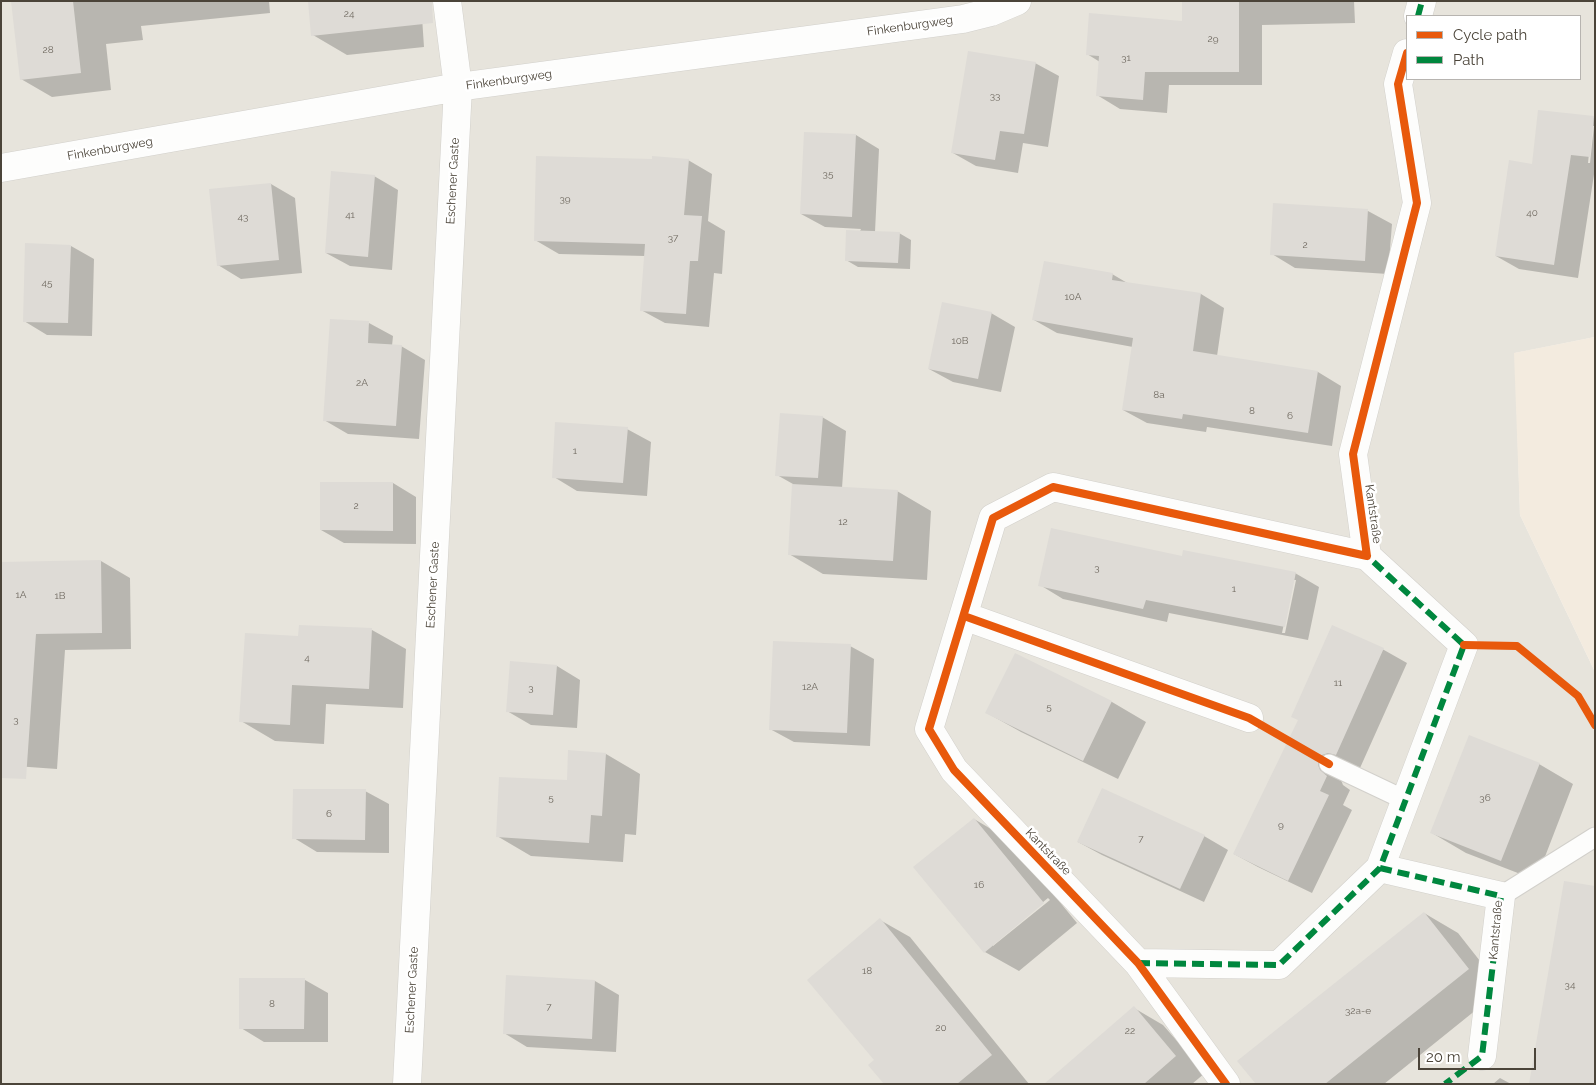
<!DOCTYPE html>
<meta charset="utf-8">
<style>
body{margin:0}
#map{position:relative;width:1596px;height:1085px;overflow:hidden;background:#f4f2ee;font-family:Raleway,sans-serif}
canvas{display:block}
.frame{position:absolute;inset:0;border:2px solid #4b4439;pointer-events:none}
.legend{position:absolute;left:1406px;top:15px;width:175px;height:65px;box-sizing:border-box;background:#fff;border:1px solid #b7b4b0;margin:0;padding:6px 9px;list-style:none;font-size:15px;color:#4b4439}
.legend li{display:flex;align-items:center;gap:10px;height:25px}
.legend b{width:25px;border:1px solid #b7b4b0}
.scale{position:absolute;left:1418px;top:1048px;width:118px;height:22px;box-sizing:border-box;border:2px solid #4b4439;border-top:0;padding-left:6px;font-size:15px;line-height:18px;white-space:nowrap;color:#4b4439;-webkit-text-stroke:4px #fff;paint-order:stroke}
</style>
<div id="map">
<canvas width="1596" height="1085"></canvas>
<div class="frame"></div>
<ul class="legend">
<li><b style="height:6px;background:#e8590c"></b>Cycle path</li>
<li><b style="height:6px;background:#00873e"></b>Path</li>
</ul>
<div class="scale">20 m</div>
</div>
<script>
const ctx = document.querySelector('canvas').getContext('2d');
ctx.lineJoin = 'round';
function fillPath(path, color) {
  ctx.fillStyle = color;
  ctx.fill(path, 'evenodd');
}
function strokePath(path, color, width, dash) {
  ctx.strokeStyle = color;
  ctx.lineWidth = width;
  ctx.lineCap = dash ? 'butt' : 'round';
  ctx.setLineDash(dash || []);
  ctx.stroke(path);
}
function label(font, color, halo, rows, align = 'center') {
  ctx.font = font + ' Raleway,sans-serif';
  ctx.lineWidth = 5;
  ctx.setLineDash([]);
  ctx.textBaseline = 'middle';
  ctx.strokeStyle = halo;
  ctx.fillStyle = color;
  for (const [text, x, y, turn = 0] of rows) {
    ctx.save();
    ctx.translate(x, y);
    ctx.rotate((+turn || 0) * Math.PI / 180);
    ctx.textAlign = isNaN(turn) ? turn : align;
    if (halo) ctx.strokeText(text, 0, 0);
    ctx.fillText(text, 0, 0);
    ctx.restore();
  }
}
const residential = new Path2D(`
 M1,1H1595V337L1515,353L1520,515L1595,672V1084H1ZM1407,16H1580V79H1407Z`);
const commercial = new Path2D(`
 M1595,337V672L1520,515L1514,353Z`);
const shadow = new Path2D(`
 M12,1H269L270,13L141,26L143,40L106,44L111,90L52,97L21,79Z
 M1183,1H1354L1355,23L1262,25V85H1169L1167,113L1120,109L1097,95L1100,62L1087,54L1183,23Z
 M422,17L424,47L347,55L313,35Z
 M1035,63L1059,76L1048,147L1023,143L1018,173L976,166L953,153Z
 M1594,117L1595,168L1578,278L1519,269L1496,256L1533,165ZM1592,126H1594L1590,163H1588Z
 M856,135L879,149L875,232L899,233L911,240L910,269L858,267L846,260L861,229L825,227L801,214Z
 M688,160L712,174L708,221L725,231L722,274L714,273L709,327L665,323L641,310L645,256L559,254L535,240Z
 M374,176L398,190L392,270L350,266L326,253Z
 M271,184L295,198L302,273L241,279L218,265Z
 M1275,204L1368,211L1392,224L1388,274L1295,268L1272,254Z
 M71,246L94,259L92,336L47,335L24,321Z
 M1112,274L1129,284L1201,294L1224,308L1217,356L1318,372L1341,386L1332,446L1207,427L1206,432L1147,423L1123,410L1133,347L1057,333L1034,320Z
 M991,313L1015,327L1001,392L953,382L929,369Z
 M369,323L393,336L392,346H401L425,360L419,439L348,434L324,420Z
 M822,417L846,431L842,488L897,491L931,511L927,580L823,574L789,554L793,484L777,475Z
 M627,429L651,442L647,496L577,491L554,477Z
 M393,483L416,497V544L344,543L321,530Z
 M1183,558L1295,573L1319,587L1308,640L1169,613L1167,622L1063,599L1040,585ZM1293,580H1296L1285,633H1282Z
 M101,561L130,578L131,649L65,650L57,769L1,765V563Z
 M1333,627L1384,650L1407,663L1360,768L1352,766L1341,780L1343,785L1350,790L1343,805L1352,810L1312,893L1258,867L1234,854L1299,720Z
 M372,630L406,649L403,708L326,704L324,744L275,741L241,721L299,637Z
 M850,646L874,659L870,746L794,742L770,729Z
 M1015,655L1112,702L1146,722L1118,779L1021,732L987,713Z
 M557,666L580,680L577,728L531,725L507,711Z
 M606,754L640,774L636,835L625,834L623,862L531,856L497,836Z
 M1539,764L1573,784L1536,880L1466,853L1432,833Z
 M1102,790L1204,836L1228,850L1204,902L1102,855L1078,842Z
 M365,791L389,804V853L317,852L294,838Z
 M974,819L1008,839L1077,923L1019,971L985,952ZM1048,898L1050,900L993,946V943Z
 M1424,913L1458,933L1502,989L1384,1084H1257Z
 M880,920L910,937L1029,1084H885L876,1060Z
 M507,976L595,981L619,995L616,1052L527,1047L504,1033Z
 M305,980L328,993V1042H264L241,1028Z
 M1134,1008L1163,1025L1205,1073L1192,1084H1046Z
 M1500,1078L1511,1084H1493Z`);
const building = new Path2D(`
 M11,1H73L81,73L20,80Z
 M308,1H432L433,23L311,36Z
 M1182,1H1239V72H1145L1143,100L1096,96L1099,56L1086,55L1089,13L1182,21Z
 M968,51L1036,62L1024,134L1000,131L995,160L951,153Z
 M1538,110L1594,116L1590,157L1571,155L1554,265L1495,256L1509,160L1532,164Z
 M804,132L856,134L852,217L800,214Z
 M536,156L652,159V156L689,159L684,215L702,216L698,261H690L686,314L640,311L645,244L534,241Z
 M331,171L375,175L368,257L325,253Z
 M271,183L279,260L217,266L209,189Z
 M1273,203L1368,209L1365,261L1270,255Z
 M846,230L900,232L898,263L845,261Z
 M25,243L71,245L68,323L23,322Z
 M1044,261L1113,273L1112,280L1201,293L1193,351L1318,371L1308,433L1183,414L1182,419L1122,410L1133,338L1032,320Z
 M942,302L992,312L978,379L928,369Z
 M330,319L369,321L368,343L402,345L396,426L323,421Z
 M780,413L823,416L818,478L775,476Z
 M555,422L628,427L623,483L552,478Z
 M320,482H393V531L320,530Z
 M792,484L898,490L893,561L788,555Z
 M1051,528L1182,556L1183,550L1296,572L1285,627L1146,600L1143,609L1038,586Z
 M101,560L102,633L36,634L26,779L1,778V562Z
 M299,625L372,628L369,689L292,685L290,725L239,722L245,633L298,636Z
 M1332,625L1384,648L1336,755L1328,753L1322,755L1319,760L1318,765L1320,770L1327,776L1320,791L1329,795L1288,881L1233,854L1298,720L1291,717Z
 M773,641L851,644L847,733L769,730Z
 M1015,653L1112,701L1083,761L985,713Z
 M510,661L557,665L553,715L506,712Z
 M1469,735L1540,763L1501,861L1430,833Z
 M568,750L606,753L602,816L591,815L589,843L496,837L499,777L567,780Z
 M1102,788L1205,835L1180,889L1077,842Z
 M293,789H366L365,840L292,839Z
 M974,818L1044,903L984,953L913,867Z
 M1564,881L1595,886V1084H1529Z
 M1424,912L1469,969L1325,1084H1256L1237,1061Z
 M880,918L992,1055L957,1084H884L868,1065L874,1060L807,980Z
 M506,975L595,980L592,1039L503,1034Z
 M239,978H305L304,1029H239Z
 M1134,1006L1176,1056L1144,1084H1044Z`);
const lane = new Path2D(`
 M1329,764L1405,800
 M1501,896L1595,837`);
const street = new Path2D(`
 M1418,16L1422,1
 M1,168L458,87L963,19L991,12L1017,1
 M964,616L1249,718
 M1380,868L1501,896L1482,1056
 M1138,963L1279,965L1380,868L1464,645L1367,556
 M407,1084L458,87L447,1
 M1226,1084L1138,963L954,770L929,729L993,518L1053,487L1367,556L1353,454L1417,203L1398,84L1407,53`);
const quiet = new Path2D(`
 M1418,16L1422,1
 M1380,868L1501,896L1482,1056L1445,1084
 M1138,963L1279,965L1380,868L1464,645L1367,556`);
const cycleway = new Path2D(`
 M964,616L1249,718L1329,764
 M1464,645L1517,646L1578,696L1595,725
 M1226,1084L1138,963L954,770L929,729L993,518L1053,487L1367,556L1353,454L1417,203L1398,84L1407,53`);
const numberNames = [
 ["24",349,14],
 ["29",1213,39],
 ["28",48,50],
 ["31",1126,58],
 ["33",995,96],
 ["35",828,174],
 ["39",565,199],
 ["40",1532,213],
 ["41",350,215],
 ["43",243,217],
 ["37",673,238],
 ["2",1305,245],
 ["45",47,283],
 ["10A",1073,297],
 ["10B",960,341],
 ["2A",362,383],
 ["8a",1159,395],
 ["8",1252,411],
 ["6",1290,416],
 ["1",575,451],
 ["2",356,506],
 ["12",843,522],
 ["3",1097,568],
 ["1",1234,589],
 ["1A",21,595],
 ["1B",60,596],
 ["4",307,658],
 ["11",1338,683],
 ["12A",810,687],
 ["3",531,688],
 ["5",1049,707],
 ["3",16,720],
 ["5",551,798],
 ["36",1485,798],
 ["6",329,814],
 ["9",1281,825],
 ["7",1141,839],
 ["16",979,885],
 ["18",867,971],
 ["34",1570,985],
 ["8",272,1004],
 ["7",549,1007],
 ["32a-e",1358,1011],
 ["20",941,1028],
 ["22",1130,1031]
];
const streetNames = [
 ["Finkenburgweg",910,26,-8],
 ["Finkenburgweg",509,80,-8],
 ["Finkenburgweg",110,149,-10],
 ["Eschener Gaste",453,181,-87],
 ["Kantstraße",1373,514,82],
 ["Eschener Gaste",433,585,-87],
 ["Kantstraße",1048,852,46],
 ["Kantstraße",1496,930,-85],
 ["Eschener Gaste",412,990,-87]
];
fillPath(residential, '#e7e4dc');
fillPath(commercial, '#f3ebdf');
fillPath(shadow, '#0003');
fillPath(building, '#dedbd6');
strokePath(lane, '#d2d0cb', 21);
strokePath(street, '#d2d0cb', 29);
strokePath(lane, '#fdfdfc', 19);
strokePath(street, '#fdfdfc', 28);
strokePath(quiet, '#00873e', 6, [12, 6]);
strokePath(cycleway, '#e8590c', 8);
label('10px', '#706a61', null, numberNames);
label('12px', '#4b4439', '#fff', streetNames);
</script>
